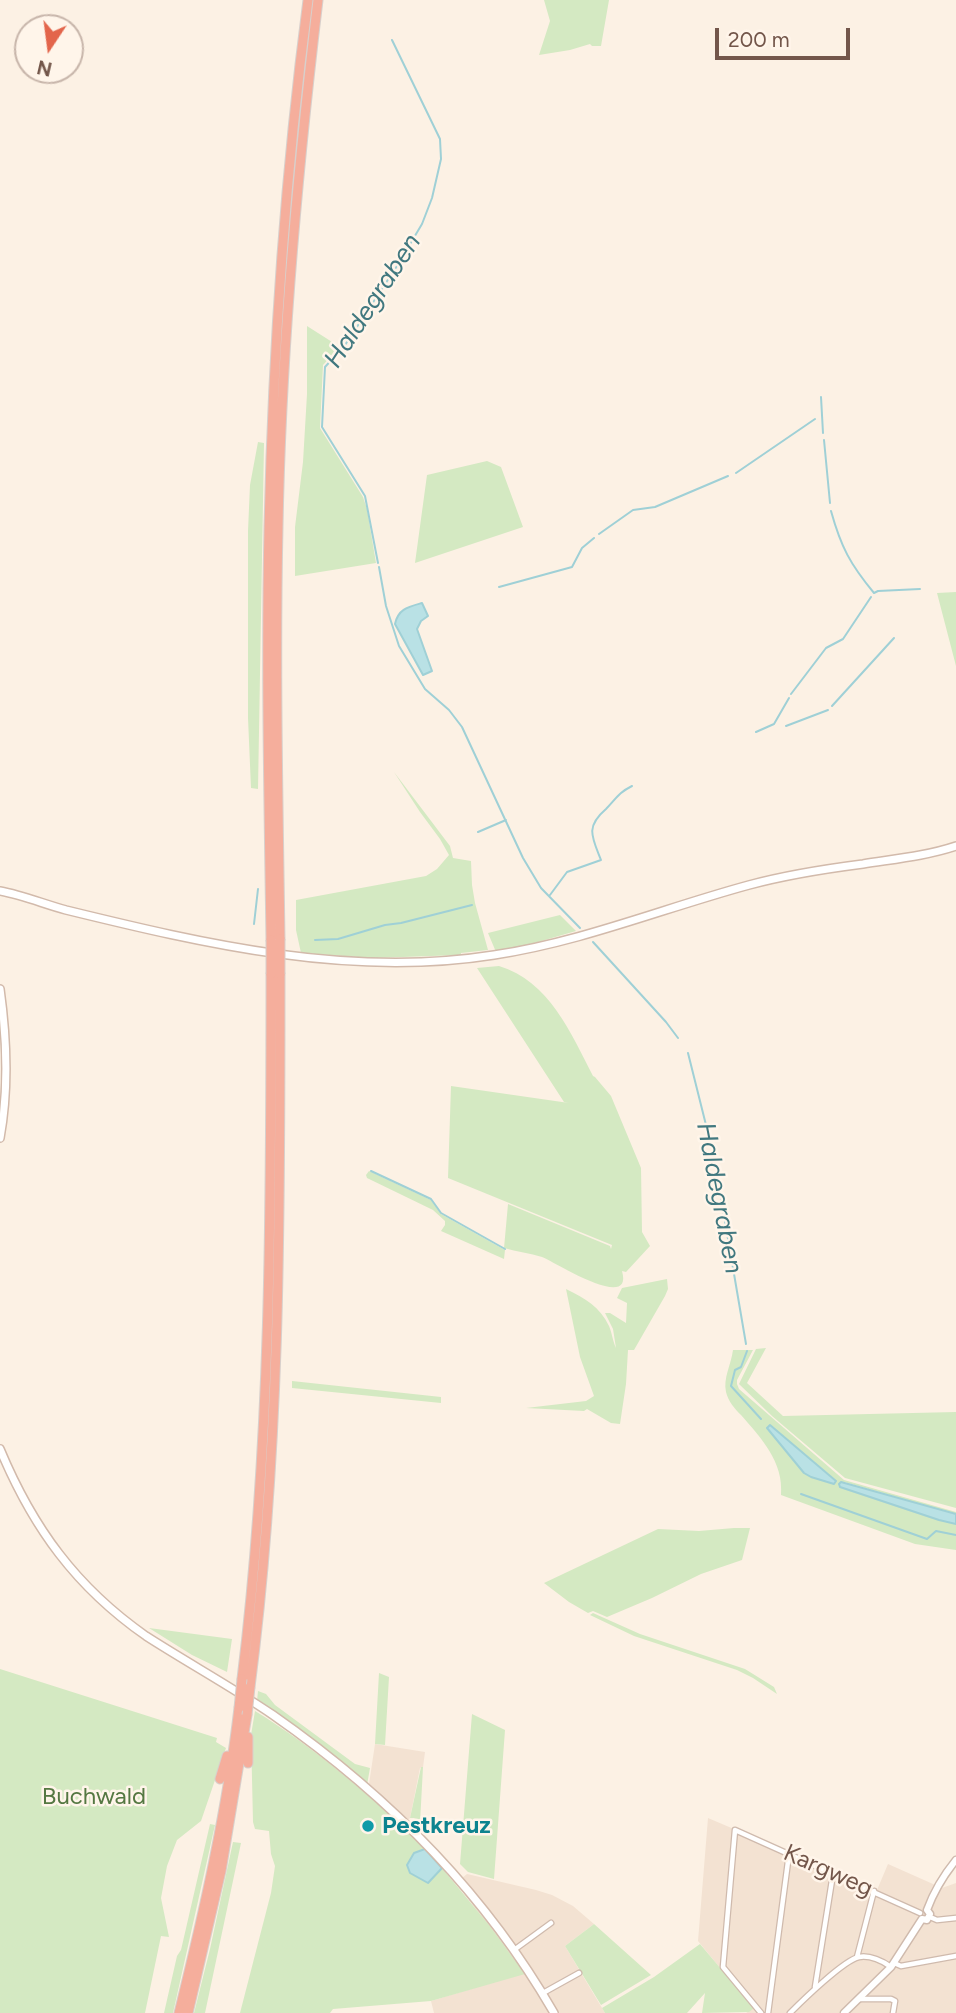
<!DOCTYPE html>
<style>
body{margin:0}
#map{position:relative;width:956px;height:2013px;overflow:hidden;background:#fcf1e4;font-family:Figtree,sans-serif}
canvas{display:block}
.north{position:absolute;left:14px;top:14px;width:70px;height:70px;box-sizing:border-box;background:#fff5ea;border:2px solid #c7b5aa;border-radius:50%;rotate:193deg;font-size:19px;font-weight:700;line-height:28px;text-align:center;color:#73564a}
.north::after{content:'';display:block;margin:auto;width:24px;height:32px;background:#e3654b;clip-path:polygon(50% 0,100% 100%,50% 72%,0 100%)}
.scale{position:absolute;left:715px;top:28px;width:135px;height:32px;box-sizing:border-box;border:4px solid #73564a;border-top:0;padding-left:9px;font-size:21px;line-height:24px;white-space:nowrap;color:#73564a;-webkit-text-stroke:5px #fff5ea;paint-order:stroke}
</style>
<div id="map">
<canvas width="956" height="2013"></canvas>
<div class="north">N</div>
<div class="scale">200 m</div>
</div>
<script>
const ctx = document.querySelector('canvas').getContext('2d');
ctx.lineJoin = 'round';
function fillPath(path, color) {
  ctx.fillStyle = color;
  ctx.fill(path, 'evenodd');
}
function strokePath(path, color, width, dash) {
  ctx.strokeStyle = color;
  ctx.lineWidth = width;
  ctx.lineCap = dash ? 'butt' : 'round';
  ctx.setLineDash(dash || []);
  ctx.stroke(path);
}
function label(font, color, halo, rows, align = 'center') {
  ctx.font = font + ' Figtree,sans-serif';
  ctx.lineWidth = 5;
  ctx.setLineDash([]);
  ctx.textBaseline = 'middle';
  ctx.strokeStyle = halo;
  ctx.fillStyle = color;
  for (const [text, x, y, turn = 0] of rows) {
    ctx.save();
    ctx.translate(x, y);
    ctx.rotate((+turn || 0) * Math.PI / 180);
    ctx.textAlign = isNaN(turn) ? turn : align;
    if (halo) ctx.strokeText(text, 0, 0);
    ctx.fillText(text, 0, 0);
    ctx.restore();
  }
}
const residential = new Path2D(`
 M375,1744L425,1752L423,1767L420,1768L410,1818L408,1820L369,1784Z
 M708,1818L877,1890L888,1864L942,1888L956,1883V2013H746L753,2008L698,1941Z
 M467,1874L536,1890L552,1895L573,1906L594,1924L565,1946L605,2013H434L431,2001L524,1973L456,1883Z`);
const green = new Path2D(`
 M544,0H609L601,46H592L590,44L570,50L539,55L550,21Z
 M307,326L340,347L323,365L320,428L363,497L367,509L376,563L295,576V527L303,462L307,394Z
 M258,442L264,443L258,789L251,788L248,718V531L250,485Z
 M487,461L501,467L523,527L415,563L427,475Z
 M956,592V666L937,593Z
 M394,772L450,846L453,858L471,861L472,885L475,903L488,950L461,953V955L373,958L301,953L296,930V900L426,876L437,869L449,855L440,839L420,812Z
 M560,915L576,931L538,942L496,952L488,933Z
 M499,966C549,981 571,1033 593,1076L595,1077L611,1096L641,1168L642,1232L650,1246L626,1272L622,1271C634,1313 553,1261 542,1257C530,1253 517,1252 504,1248L508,1204L610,1246L611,1249L612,1245L448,1178L451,1086L569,1103L564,1102L477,968Z
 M369,1171L431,1200L441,1214L505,1250L504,1259L441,1231L445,1225V1221L433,1210L367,1178L366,1175Z
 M667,1279L668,1289L665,1296L634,1350H628L626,1384L620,1424L611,1423L587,1409L584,1411L526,1408L586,1401L594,1396L580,1357L566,1289C585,1298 600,1307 609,1326C612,1333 613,1342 616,1348L613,1329L605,1313H610L626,1323L627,1303L617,1298L622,1288Z
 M766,1348L747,1383L783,1416L956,1412V1508L845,1478L772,1416L739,1384L756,1349Z
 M733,1350H753L737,1380V1384L739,1389L844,1480L956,1512V1514L844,1482L839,1484L840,1487L939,1520L956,1524V1550L915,1544L781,1495C784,1462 761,1438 741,1415C735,1409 728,1401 726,1392C723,1378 731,1365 733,1350Z
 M292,1381L441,1397V1403L292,1388Z
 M734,1528H750L742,1560L701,1574L652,1598L607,1617L593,1611L588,1613L569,1602L544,1583L658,1529L699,1531Z
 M593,1613L640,1634L745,1669L774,1687L777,1694L753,1678L737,1670L634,1636L590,1615Z
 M149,1628L232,1639L227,1672L192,1655Z
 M0,1669L217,1738L216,1742L226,1748L201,1821L177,1840L167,1866L161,1898L169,1937L161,1936L145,2013H0Z
 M379,1673L389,1677L385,1745L375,1744Z
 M258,1691L266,1694L275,1705L355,1764L370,1768L367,1785L257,1701Z
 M255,1711C314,1747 367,1793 417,1840L425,1849L414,1853L428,1883L442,1868L489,1925L525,1974L431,2001L333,2009L330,2013H240L271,1893L275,1866L271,1854L269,1831L255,1829L253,1822L251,1735Z
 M472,1714L505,1730L494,1879L468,1872L460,1864Z
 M421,1767H423L420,1823L414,1818H410Z
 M210,1824L215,1825L173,2013H164L177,1956L181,1950Z
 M233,1842L241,1843L205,2013H194L210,1949Z
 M594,1924L651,1975L601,2005L565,1946Z
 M700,1944L754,2008L749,2012L702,2013L705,1993L687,2013H605L602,2008L654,1977Z`);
const water = new Path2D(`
 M422,603L428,616L421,621L417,629L432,671L423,675L395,624C398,609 408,607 422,603Z
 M770,1425L836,1481L834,1484L811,1477L804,1473L767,1428Z
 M841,1482L956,1514V1524L939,1520L840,1487L839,1484Z
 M425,1849L442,1868L428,1883L410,1873L407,1865L414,1853Z`);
const stream = new Path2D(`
 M821,397L823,433
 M824,440L830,503
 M736,473L815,419
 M831,511C841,547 850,564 874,593L878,591L920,589
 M599,534L633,510L655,507L728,476
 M378,563L365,496L322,427L325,367L345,345L397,266L422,224L432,198L441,159L440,139L392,40
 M379,567L386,606L399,646L425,689L449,710L462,727L523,858L541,888L580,928
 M499,587L572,567L582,548L594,538
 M791,694L826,648L843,639L871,597
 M832,706L894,638
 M786,726L828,710
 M756,732L774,724L789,698
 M478,832L506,820
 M550,895L567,872L601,860C592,837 585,827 606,809C616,799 618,793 632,786
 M254,924L258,889
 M315,940L338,939L385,925L401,923L472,905
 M593,942L666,1022L678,1038
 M688,1053L714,1157L746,1344
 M371,1171L431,1199L441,1213L505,1249
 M747,1351L741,1367L735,1370L731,1386L761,1419
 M801,1494L927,1539L936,1531L956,1535`);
const minor = new Path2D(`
 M930,1917L937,1920L956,1918
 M514,1950L551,1923
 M857,1957L874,1891
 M894,1963L901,1966L956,1956
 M815,1987L833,1874
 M543,1993L579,1973
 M859,1999H891L895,2001L893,2013
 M761,2013L723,1967L735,1830L920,1913
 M768,2013L789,1854
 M790,2013C802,2001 844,1960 859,1957C870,1955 883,1961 891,1967`);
const tertiary = new Path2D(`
 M844,2013L891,1967L922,1919L927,1920L930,1914L927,1910C934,1891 943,1876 956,1860`);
const secondary = new Path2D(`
 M0,891C22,895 44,904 66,910C205,944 350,978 494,955C581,942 664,908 749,885C786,875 824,869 863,864C894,859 926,856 956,846
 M0,989C7,1039 9,1089 0,1138
 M0,1449C33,1528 76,1587 146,1636C188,1663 232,1687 273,1715C386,1794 485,1893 554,2013`);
const motorway = new Path2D(`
 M280,939C278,802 275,664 278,527C281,350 297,175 318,0
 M271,940C269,802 266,665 269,527C273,351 285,175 308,0
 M242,1679C271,1445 271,1210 271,974
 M250,1687C281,1450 280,1212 280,974
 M248,1763V1737
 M220,1779L227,1756
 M179,2013C204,1912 227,1811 239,1708
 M188,2013L221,1871L247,1715`);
const motorwayBridge = new Path2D(`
 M271,974V940
 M280,974V939
 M239,1708L242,1679
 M247,1715L250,1687`);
const markers = [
 [368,1826,7,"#0f9aa8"]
];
const parkNames = [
 ["Buchwald",94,1797]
];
const cultureNames = [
 ["Pestkreuz",382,1826]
];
const streetNames = [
 ["Kargweg",828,1871,24]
];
const waterNames = [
 ["Haldegraben",373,301,-57],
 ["Haldegraben",719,1198,79]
];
fillPath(residential, '#f3e2d2');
fillPath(green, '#d4e9c2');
fillPath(water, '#b9e1e5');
strokePath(water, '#9fd0d6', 2);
strokePath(stream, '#9fd0d6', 2);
strokePath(minor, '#cfbaad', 7);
strokePath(tertiary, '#cfbaad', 9);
strokePath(secondary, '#d2baab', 10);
strokePath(motorway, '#d8d0cc', 11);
strokePath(minor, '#fff', 4.5);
strokePath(tertiary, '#fff', 6);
strokePath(secondary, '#fff', 7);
strokePath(motorway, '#f5ae9c', 9);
strokePath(motorwayBridge, '#d8d0cc', 11, []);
strokePath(motorwayBridge, '#f5ae9c', 9);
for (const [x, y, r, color] of markers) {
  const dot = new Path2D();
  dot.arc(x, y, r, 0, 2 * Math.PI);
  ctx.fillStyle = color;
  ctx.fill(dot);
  strokePath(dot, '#fff5ea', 2.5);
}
label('24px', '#557842', '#fff5ea', parkNames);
label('bold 24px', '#0d838f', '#fff5ea', cultureNames, 'left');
label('24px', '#73564a', '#fff5ea', streetNames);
label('italic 26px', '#41787f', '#fff5ea', waterNames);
</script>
